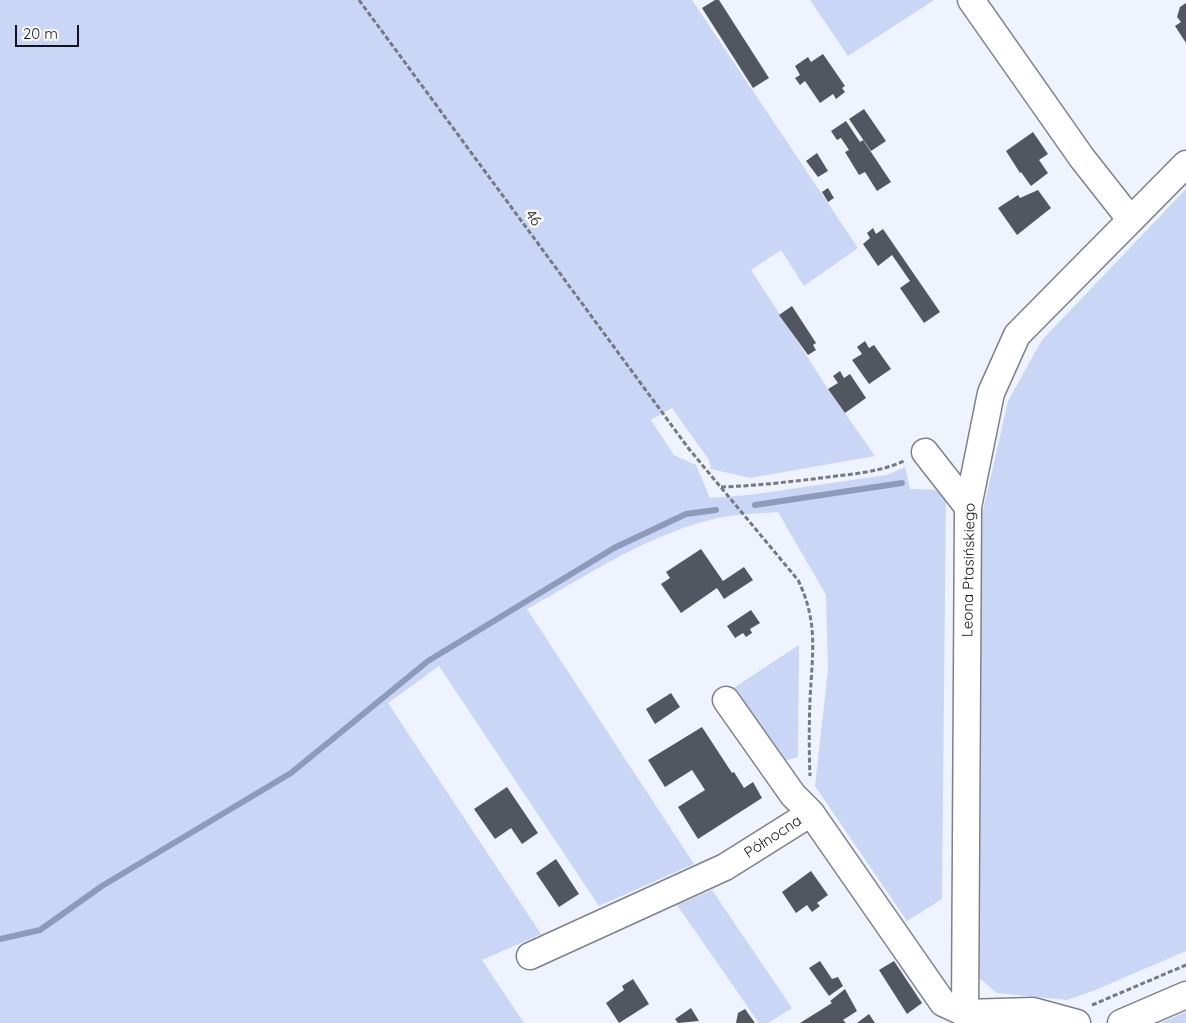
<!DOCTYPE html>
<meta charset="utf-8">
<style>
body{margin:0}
#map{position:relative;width:1186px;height:1023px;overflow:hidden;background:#eef3fe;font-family:Quicksand,sans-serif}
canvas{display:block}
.scale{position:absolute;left:15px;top:25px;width:64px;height:22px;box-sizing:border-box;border:2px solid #131418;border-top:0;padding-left:6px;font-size:15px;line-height:18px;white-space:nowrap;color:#131418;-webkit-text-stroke:4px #fff;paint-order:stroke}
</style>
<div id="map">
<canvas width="1186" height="1023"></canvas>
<div class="scale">20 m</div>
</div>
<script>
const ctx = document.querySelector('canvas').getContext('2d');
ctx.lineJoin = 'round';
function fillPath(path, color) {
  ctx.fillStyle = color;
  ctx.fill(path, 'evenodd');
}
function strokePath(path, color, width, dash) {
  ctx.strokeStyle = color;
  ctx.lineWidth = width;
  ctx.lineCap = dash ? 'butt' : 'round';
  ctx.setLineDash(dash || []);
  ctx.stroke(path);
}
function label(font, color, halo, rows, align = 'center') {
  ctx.font = font + ' Quicksand,sans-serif';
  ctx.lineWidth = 5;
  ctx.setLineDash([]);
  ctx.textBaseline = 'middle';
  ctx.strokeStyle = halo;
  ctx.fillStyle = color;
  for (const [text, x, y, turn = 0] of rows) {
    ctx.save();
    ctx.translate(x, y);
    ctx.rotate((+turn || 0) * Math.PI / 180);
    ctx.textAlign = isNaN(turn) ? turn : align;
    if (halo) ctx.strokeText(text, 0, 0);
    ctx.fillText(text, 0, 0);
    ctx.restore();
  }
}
const green = new Path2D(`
 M0,0H692L858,248L804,286L781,250L751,270L828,389L875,456L750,478L711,469L709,460L672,408L651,420L674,455L696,465L710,498L749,495L887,475L905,467L910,489L946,490L942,899L907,921L815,786L828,670L826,595L778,512C756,514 731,514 709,520C644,537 586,576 527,609L694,864L599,906L439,666L388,703L541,934L482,960L524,1023H0Z
 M810,0H934L848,56Z
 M1186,189V951L1093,991L1067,1000L997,993L971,971L979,528L1008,401L1042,340Z
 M799,645L798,757L784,761L729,691Z
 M712,890L792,1008L768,1023H759L677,905Z
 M1186,1012V1023H1160Z`);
const stream = new Path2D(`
 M755,505L902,483
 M0,939L40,930L102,886L291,773L428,661L614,548L686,514L716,510`);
const building = new Path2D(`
 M715,0H719L769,78L753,88L702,8Z
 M1186,3V43L1175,26L1181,22L1177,17L1180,7Z
 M823,54L845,86L842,88L845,92L836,99L833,94L820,103L805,81L800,85L795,78L800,75L795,66L808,57L811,62Z
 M864,109L886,141L871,151L849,119Z
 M846,121L860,142L863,140L891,182L877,191L865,172L859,175L845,152L849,150L841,138L837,140L831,131Z
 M1033,132L1048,154L1039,160L1048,173L1031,186L1021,172L1020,173L1006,151Z
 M817,153L828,171L818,177L806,161Z
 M828,188L834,198L828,202L822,192Z
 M1038,190L1051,208L1017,235L998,208L1018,195L1020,198Z
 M873,228L876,234L883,229L940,312L924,323L900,288L910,281L892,255L878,266L863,244L870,238L867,233Z
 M792,306L816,343L813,345L816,350L808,355L779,315Z
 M865,341L869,348L874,345L891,369L869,384L852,360L862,354L857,347Z
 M840,371L844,378L850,374L866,398L845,413L828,389L838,383L833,376Z
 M701,549L723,581L744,567L753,580L724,599L717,588L681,613L661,584L670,578L666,572Z
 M751,610L760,623L750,629L752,633L746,637L743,633L735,638L727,626Z
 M671,693L680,707L655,724L646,709Z
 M702,727L732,773L734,772L744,788L753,782L762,798L698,839L678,807L705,790L692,770L665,787L648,760Z
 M507,787L538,833L522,844L511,828L495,839L474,809Z
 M556,859L579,894L559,907L536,873Z
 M811,871L828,895L817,903L820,906L812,912L807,905L796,913L782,892Z
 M820,961L832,979L838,977L843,986L829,996L809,968Z
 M894,961L922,1003L907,1014L879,970Z
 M633,979L649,1004L619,1023L606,1003L624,990L622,986Z
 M845,989L857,1011L843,1020L846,1023H800L832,1003L830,1001Z
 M691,1008L699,1021L678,1023L675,1019Z
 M745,1009L755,1023H736L738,1013Z
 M869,1014L875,1023H857Z`);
const path = new Path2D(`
 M359,0L689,449L798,580C819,623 812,655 810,700C809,725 809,751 810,776
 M721,487C754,486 788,482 821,478C849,474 878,473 904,461
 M1092,1005L1186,965`);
const minor = new Path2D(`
 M971,0L1082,158L1130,219
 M925,452L968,507
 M726,700L793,795L811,813
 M530,956L725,867L811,813L943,1003L965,1013L1033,1011L1077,1023
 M968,1023L965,1013L968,507L991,393L1017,335L1186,164
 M1121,1023L1186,995`);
const streetNames = [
 ["46",533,218,54],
 ["Leona Ptasińskiego",969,570,-89],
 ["Północna",773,837,-33]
];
fillPath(green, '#cad6f6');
strokePath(stream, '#8e9ab9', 6);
fillPath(building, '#525660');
strokePath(minor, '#7d818b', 29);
strokePath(path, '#767980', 3, [5, 2.5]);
strokePath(minor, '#fff', 26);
label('15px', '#131418', '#fff', streetNames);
</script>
